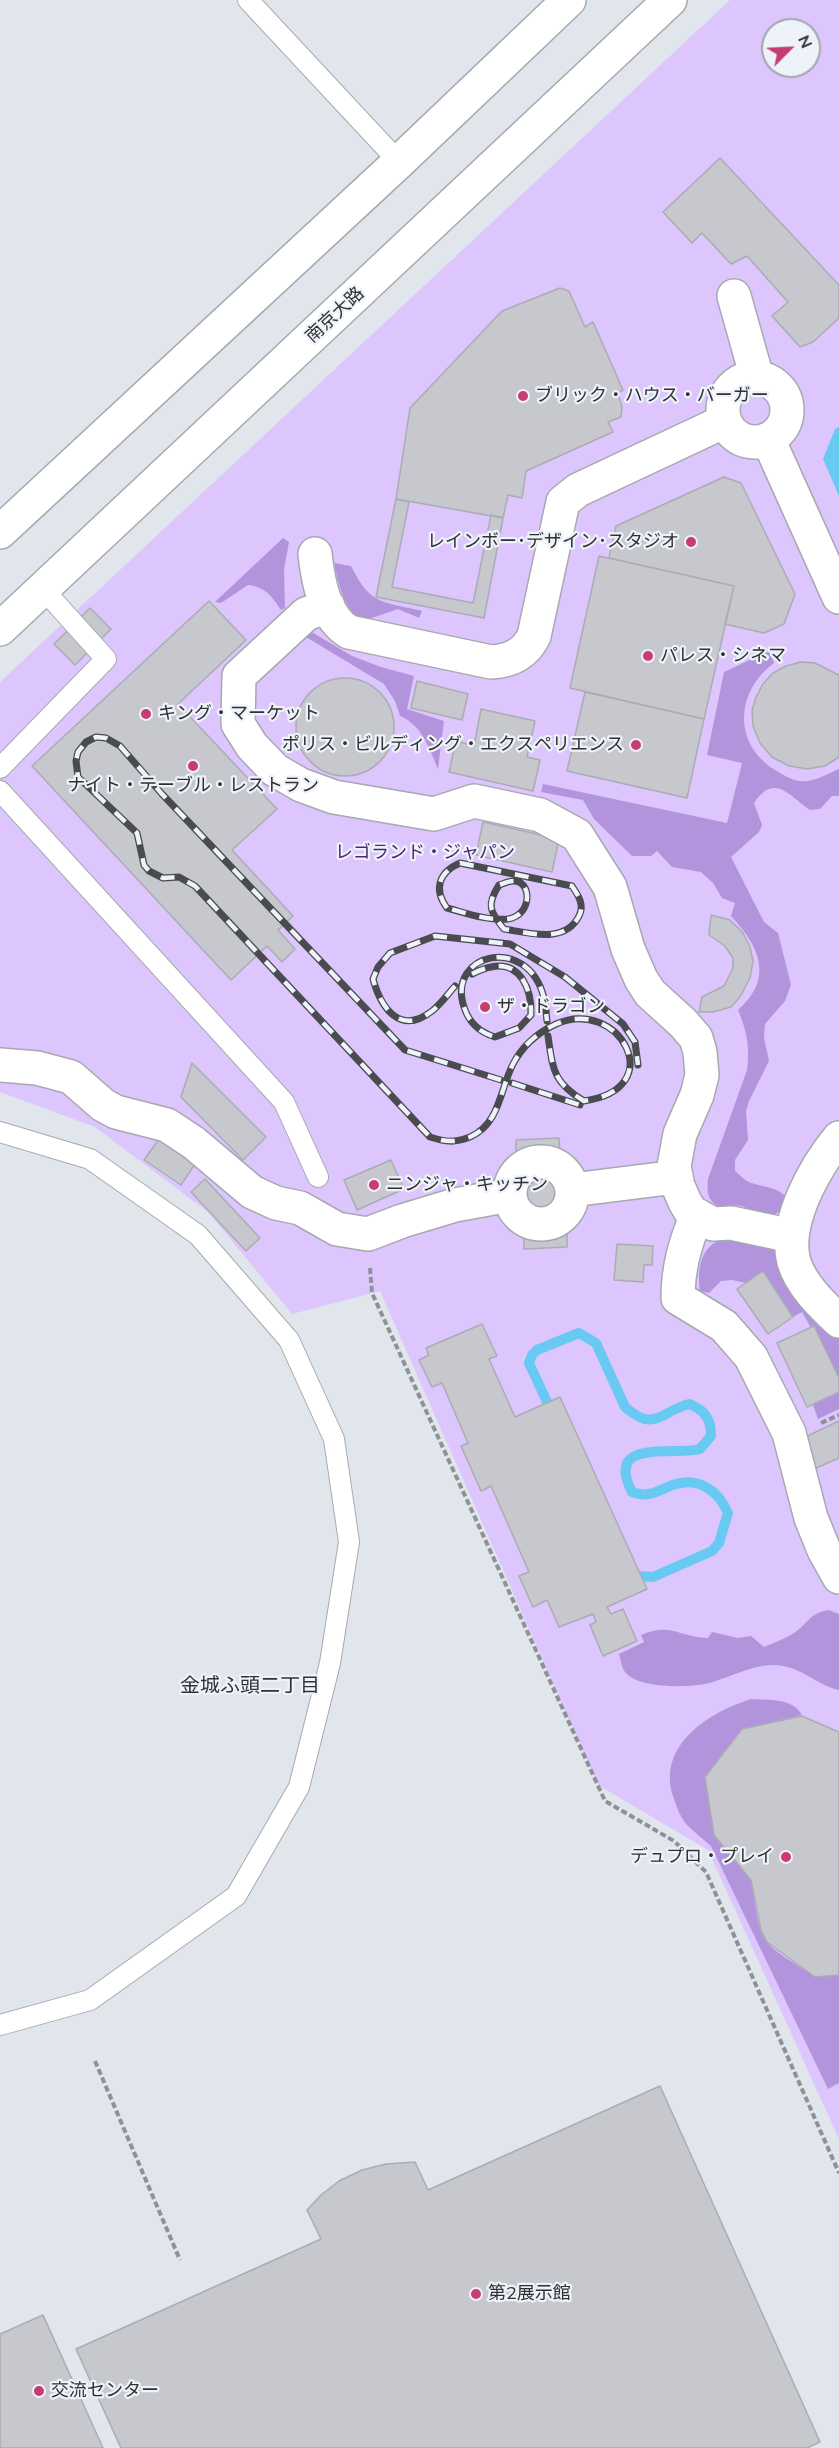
<!DOCTYPE html>
<meta charset="utf-8">
<style>
body{margin:0}
#map{position:relative;width:839px;height:2448px;overflow:hidden;background:#e1e5ec;font-family:Mulish,sans-serif}
canvas{display:block}
.north{position:absolute;left:761px;top:18px;width:60px;height:60px;box-sizing:border-box;background:#eef2f9;border:2px solid #a2a5aa;border-radius:50%;rotate:66deg;font-size:16px;font-weight:700;line-height:24px;text-align:center;color:#2f3133}
.north::after{content:'';display:block;margin:auto;width:21px;height:27px;background:#c73d73;clip-path:polygon(50% 0,100% 100%,50% 72%,0 100%)}
</style>
<div id="map">
<canvas width="839" height="2448"></canvas>
<div class="north">N</div>
</div>
<script>
const ctx = document.querySelector('canvas').getContext('2d');
ctx.lineJoin = 'round';
function fillPath(path, color) {
  ctx.fillStyle = color;
  ctx.fill(path, 'evenodd');
}
function strokePath(path, color, width, dash) {
  ctx.strokeStyle = color;
  ctx.lineWidth = width;
  ctx.lineCap = dash ? 'butt' : 'round';
  ctx.setLineDash(dash || []);
  ctx.stroke(path);
}
function label(font, color, halo, rows, align = 'center') {
  ctx.font = font + ' Mulish,"Noto Sans JP",sans-serif';
  ctx.lineWidth = 4.5;
  ctx.setLineDash([]);
  ctx.textBaseline = 'middle';
  ctx.strokeStyle = halo;
  ctx.fillStyle = color;
  for (const [text, x, y, turn = 0] of rows) {
    ctx.save();
    ctx.translate(x, y);
    ctx.rotate((+turn || 0) * Math.PI / 180);
    ctx.textAlign = isNaN(turn) ? turn : align;
    if (halo) ctx.strokeText(text, 0, 0);
    ctx.fillText(text, 0, 0);
    ctx.restore();
  }
}
const green = new Path2D(`
 M730,0H839V2139L708,1850L598,1785L380,1291L292,1314L208,1212L95,1127L0,1092V682ZM773,30H809V66H773Z`);
const forest = new Path2D(`
 M283,538L289,542L284,569L285,608L281,610C272,596 265,587 248,585L221,603L215,602Z
 M334,563L351,566C371,606 382,601 422,611L419,618L398,609L372,618H357C343,604 338,582 334,563Z
 M310,631L352,656L381,667L414,676L407,709L444,721L438,769C429,748 422,725 400,716L395,701L384,684L306,637Z
 M769,651L774,663C736,691 732,743 775,770C782,774 791,780 800,781C813,783 827,774 839,769V796H832L820,809L810,810C790,797 775,772 754,803L762,825L759,832L731,857L764,922L778,933L791,985L785,1001L765,1024L764,1038L769,1061L749,1101L746,1111L748,1140L735,1160V1171C740,1175 745,1181 751,1183C767,1188 779,1186 790,1202C783,1209 772,1220 761,1216C755,1214 750,1209 744,1207C736,1204 728,1206 719,1207C707,1200 707,1192 708,1179L747,1070C750,1048 747,1031 738,1010C774,978 760,947 731,916L735,903L722,898L713,883L701,872L672,867L657,851L651,856H632L594,819L583,800L541,792L543,784L727,823L742,763L707,755L724,672Z
 M723,1239L761,1245L777,1244L822,1323L839,1337V1378L802,1312L793,1317L763,1271L746,1283L732,1280L721,1281L709,1293L700,1291C697,1270 700,1246 723,1239Z
 M839,1392V1409L818,1419L813,1405Z
 M829,1610L839,1614V1690C815,1685 800,1664 771,1665C751,1666 732,1676 713,1682C694,1688 644,1689 628,1675C622,1671 621,1661 619,1654L644,1642L641,1635C671,1622 679,1637 708,1638L712,1632L738,1638L751,1636L764,1647C774,1643 784,1639 794,1633C809,1623 809,1613 829,1610Z
 M751,1699C768,1700 793,1698 802,1715L742,1729C744,1767 747,1919 767,1942C775,1953 803,1968 815,1977L839,1975V2083L828,2089L711,1846C703,1839 694,1832 687,1825C680,1817 676,1805 673,1796C657,1744 710,1712 751,1699Z`);
const water = new Path2D(`
 M839,427V496L823,459L835,429Z`);
const stream = new Path2D(`
 M579,1333L596,1343L625,1407C655,1433 659,1412 689,1404C705,1410 711,1419 711,1436L700,1449C673,1456 604,1438 632,1492C651,1499 659,1489 676,1484C700,1477 719,1492 728,1513L719,1543L712,1551L653,1577L637,1576L623,1566L529,1363L532,1355L537,1350Z`);
const building = new Path2D(`
 M720,158L839,285V318L813,342L800,347L772,316L788,302L747,256L731,264L702,233L692,243L663,212Z
 M560,288L569,291L585,327L593,322L623,390L618,393L622,407L621,417L608,422L613,432L526,471L522,498L508,495L503,518L396,499L410,408L502,311Z
 M724,477L741,483L795,594L784,624L764,633L725,624L734,586L609,558L616,526Z
 M396,499L409,502L392,587L473,603L491,515L503,518L484,618L376,597Z
 M599,556L734,586L704,719L570,688Z
 M209,601L246,640L178,704L277,809L232,850L293,916L278,930L295,949L282,962L267,946L231,980L32,766Z
 M90,608L111,629L75,665L54,644Z
 M801,662L815,663L839,675V757L825,766L807,769L789,766L772,757L760,743L753,726L752,711L756,697L763,684L773,673L786,666Z
 M296 727a49 49 0 1 1 98 0a49 49 0 1 1-98 0Z
 M417,681L468,694L462,720L411,708Z
 M585,692L704,719L687,798L567,771Z
 M481,709L535,721L527,757L540,760L533,791L449,772L456,741L474,746Z
 M483,822L559,839L552,872L476,855Z
 M711,915L730,920L743,933L750,947L753,961L750,978L740,997L731,1007L713,1012H699L702,997L724,986L733,968V958L725,946L709,935Z
 M192,1063L266,1137L243,1160L181,1097Z
 M559,1138L560,1154L516,1156V1140Z
 M159,1139L195,1164L181,1185L144,1160Z
 M391,1160L404,1189L357,1210L344,1180Z
 M522 1192a19 19 0 1 1 38 0a19 19 0 1 1-38 0Z
 M205,1179L260,1238L246,1251L191,1192Z
 M567,1231V1247L524,1249V1233Z
 M617,1244L653,1246L652,1265H644L643,1282L614,1280Z
 M763,1271L793,1317L768,1334L737,1289Z
 M482,1324L497,1356L489,1359L515,1417L560,1397L647,1589L607,1607L611,1614L623,1609L637,1641L603,1656L590,1625L596,1622L593,1614L559,1627L547,1600L533,1607L519,1576L529,1572L491,1486L481,1491L461,1446L468,1443L442,1383L432,1387L419,1360L429,1355L426,1348Z
 M814,1326L839,1378V1392L807,1407L777,1343Z
 M839,1421V1458L814,1469L801,1439Z
 M802,1716L839,1732V1975L815,1977L767,1942L761,1930L751,1880L714,1835L705,1777L742,1729Z
 M660,2086L820,2442L807,2448H121L76,2349L321,2239L307,2210L321,2195L339,2181L362,2170L386,2164L415,2162L428,2190Z
 M43,2315L103,2448H0V2334Z`);
const path = new Path2D(`
 M370,1268L372,1293L605,1801L674,1841L706,1872L839,2173
 M821,1423L839,1415
 M95,2061L180,2260`);
const lane = new Path2D(`
 M248,0L399,162
 M0,768L106,659L43,589
 M0,791L284,1102L318,1177
 M0,1132L90,1159L198,1235L289,1340L334,1439L349,1542L330,1663L299,1787L236,1896L90,2000L0,2025`);
const street = new Path2D(`
 M734,296L757,378
 M723 410a32 32 0 1 1 64 0a32 32 0 1 1-64 0Z
 M768,439L839,597
 M315,554C318,581 324,617 349,632L491,662C511,661 525,654 534,636L563,502L578,490L725,421
 M328,606L306,614L239,676L238,724L252,746L275,770L301,785L334,797L434,814L474,801L540,815L577,835L610,887L628,949L641,979L650,993L683,1023L696,1038L700,1052L702,1075L697,1095L680,1134L674,1166L678,1186L685,1202L691,1212L713,1224L731,1223L792,1236
 M0,1065L37,1068L71,1077L103,1105L116,1112L167,1125L194,1143L252,1192L276,1203L300,1208L337,1229L368,1234L402,1221L455,1205L510,1195
 M839,1138C815,1167 783,1223 794,1262C801,1285 822,1305 839,1321
 M510 1193a31 31 0 1 1 62 0a31 31 0 1 1-62 0Z
 M572,1190L676,1177
 M697,1215C685,1243 678,1268 678,1298L724,1326L751,1357L789,1433L811,1518L824,1550L839,1577`);
const secondary = new Path2D(`
 M0,532L399,162L569,0
 M0,629L670,0`);
const rail = new Path2D(`
 M447,908C433,889 439,872 460,863L572,886C578,895 585,905 579,916C565,944 530,933 504,929C490,912 486,905 499,885C503,884 508,881 513,881C532,880 533,915 508,919C488,921 466,913 447,908
 M472,974C478,971 485,968 491,967C521,960 532,991 531,1015L519,1028L495,1037C479,1032 469,1023 464,1007C446,953 528,933 544,998C546,1005 546,1014 547,1021
 M455,986C448,994 441,1004 432,1011C400,1036 381,1008 373,979L378,967L390,953L435,936L510,944L565,977L623,1024L635,1042L638,1065
 M501,1080L405,1050L162,794L120,746L106,738L96,737L86,742L78,752L76,761L78,777L137,833L144,865L149,871L163,878L179,877L195,886L430,1137C446,1142 454,1143 470,1137C500,1124 500,1089 513,1064C523,1045 537,1033 556,1024C619,996 671,1089 584,1101C553,1082 553,1070 548,1036
 M512,1083L580,1105`);
const markers = [
 [523,396,6,"#c73d73"],
 [691,542,6,"#c73d73"],
 [648,656,6,"#c73d73"],
 [146,714,6,"#c73d73"],
 [636,745,6,"#c73d73"],
 [193,766,6,"#c73d73"],
 [485,1007,6,"#c73d73"],
 [374,1185,6,"#c73d73"],
 [786,1857,6,"#c73d73"],
 [476,2294,6,"#c73d73"],
 [39,2391,6,"#c73d73"]
];
const streetNames = [
 ["南京大路",335,315,-43]
];
const poiNames = [
 ["ブリック・ハウス・バーガー",535,396],
 ["レインボー･デザイン･スタジオ",679,542,"right"],
 ["パレス・シネマ",660,656],
 ["キング・マーケット",158,714],
 ["ポリス・ビルディング・エクスペリエンス",624,745,"right"],
 ["ナイト・テーブル・レストラン",193,786,"center"],
 ["ザ・ドラゴン",497,1007],
 ["ニンジャ・キッチン",386,1185],
 ["デュプロ・プレイ",774,1857,"right"],
 ["第2展示館",488,2294],
 ["交流センター",51,2391]
];
const parkNames = [
 ["レゴランド・ジャパン",425,853]
];
const neighbourhoodNames = [
 ["金城ふ頭二丁目",250,1686]
];
fillPath(green, '#dcc6fd');
fillPath(forest, '#b294dc');
fillPath(water, '#68caf2');
strokePath(stream, '#68caf2', 10);
fillPath(building, '#c7c7ce');
strokePath(building, '#abacb3', 1.5);
strokePath(lane, '#a6a9b0', 22);
strokePath(street, '#a6a9b0', 36);
strokePath(secondary, '#a6a9b0', 36);
strokePath(path, '#8e9196', 4, [6, 3]);
strokePath(lane, '#fff', 20);
strokePath(street, '#fff', 33);
strokePath(secondary, '#fff', 33);
strokePath(rail, '#494b4e', 7);
strokePath(rail, '#eef2f9', 4.5, [14]);
for (const [x, y, r, color] of markers) {
  const dot = new Path2D();
  dot.arc(x, y, r, 0, 2 * Math.PI);
  ctx.fillStyle = color;
  ctx.fill(dot);
  strokePath(dot, '#eef2f9', 2);
}
label('18px', '#2f3133', '#eef2f9', streetNames);
label('18px', '#2f3133', '#eef2f9', poiNames, 'left');
label('18px', '#4f2479', '#eef2f9', parkNames);
label('20px', '#303238', '#eef2f9', neighbourhoodNames);
</script>
